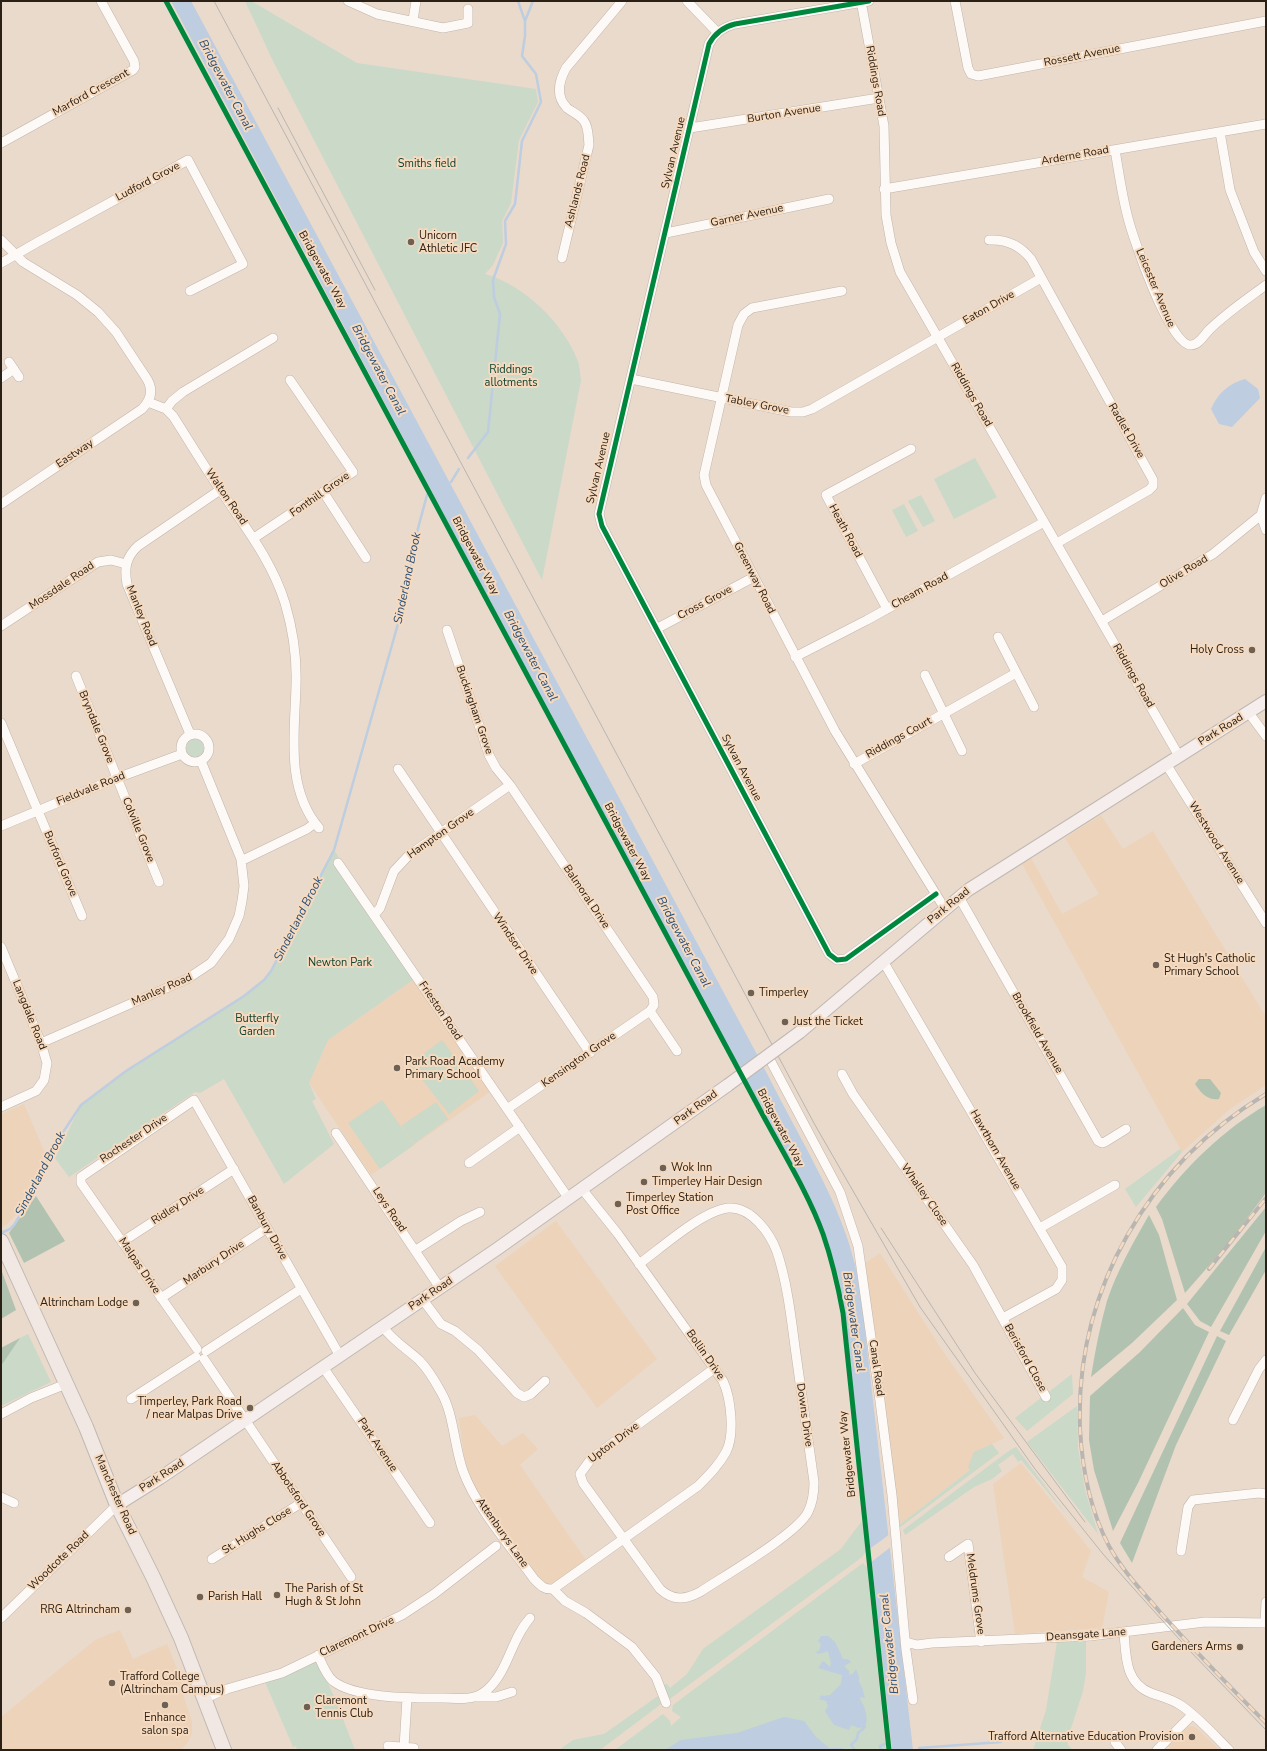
<!DOCTYPE html>
<style>
body{margin:0}
#map{position:relative;width:1267px;height:1751px;overflow:hidden;background:#e9dacc;font-family:"Nunito Sans",sans-serif}
canvas{display:block}
.frame{position:absolute;inset:0;border:2px solid #2a2016;pointer-events:none}
</style>
<div id="map">
<canvas width="1267" height="1751"></canvas>
<div class="frame"></div>
</div>
<script>
const ctx = document.querySelector('canvas').getContext('2d');
ctx.lineJoin = 'round';
function fillPath(path, color) {
  ctx.fillStyle = color;
  ctx.fill(path, 'evenodd');
}
function strokePath(path, color, width, dash) {
  ctx.strokeStyle = color;
  ctx.lineWidth = width;
  ctx.lineCap = dash ? 'butt' : 'round';
  ctx.setLineDash(dash || []);
  ctx.stroke(path);
}
function label(font, color, halo, rows, align = 'center') {
  ctx.font = font + ' "Nunito Sans",sans-serif';
  ctx.lineWidth = 4;
  ctx.setLineDash([]);
  ctx.textBaseline = 'middle';
  ctx.strokeStyle = halo;
  ctx.fillStyle = color;
  for (const [text, x, y, turn = 0] of rows) {
    ctx.save();
    ctx.translate(x, y);
    ctx.rotate((+turn || 0) * Math.PI / 180);
    ctx.textAlign = isNaN(turn) ? turn : align;
    if (halo) ctx.strokeText(text, 0, 0);
    ctx.fillText(text, 0, 0);
    ctx.restore();
  }
}
const built = new Path2D(`
 M1101,815L1123,849L1153,831L1266,1017V1085L1230,1109L1182,1152L1022,864L1031,858L1062,914L1099,894L1065,838Z
 M417,977L494,1089L371,1175L309,1083L328,1040Z
 M24,1104L45,1153L39,1173L26,1200L15,1216L6,1225L1,1227V1114Z
 M556,1221L657,1359L597,1408L495,1266Z
 M880,1253L942,1350L1004,1438L975,1452L970,1470L898,1526L882,1391L864,1264Z
 M475,1415L502,1446L523,1433L538,1449L520,1465L588,1563L550,1586L535,1577L472,1486L465,1463L459,1418Z
 M1021,1463L1091,1551L1082,1577L1109,1592L1102,1628L1015,1634L993,1484Z
 M120,1630L133,1659L167,1644L179,1674L185,1701L192,1721V1733L188,1742L181,1750H1V1717L95,1640Z
 M1192,1726L1196,1728L1220,1750H1172L1168,1746L1187,1727Z`);
const green = new Path2D(`
 M245,1H251L357,63L536,89L538,102L519,140L511,203L502,221L503,243L493,265L485,274C524,285 562,322 577,359C580,366 580,374 581,380L542,580L273,61Z
 M975,458L997,497L954,519L934,479Z
 M921,495L935,521L923,527L908,501Z
 M904,504L918,531L906,537L892,510Z
 M186 748a9 9 0 1 1 18 0a9 9 0 1 1-18 0Z
 M334,850L417,977L328,1040L309,1083L316,1099L312,1101L334,1144L284,1184L224,1079L200,1093L195,1092L69,1177L55,1158L81,1105L126,1071L244,996L264,980L271,971Z
 M442,1040L479,1091L449,1114L410,1064Z
 M382,1100L414,1145L380,1169L348,1123Z
 M436,1102L448,1119L414,1144L401,1126Z
 M1180,1149L1182,1152L1136,1207L1125,1189Z
 M28,1334L51,1382L1,1406V1348Z
 M1072,1374L1073,1394L1027,1431L1015,1418Z
 M1077,1406L1078,1448L1085,1490L1098,1534L1027,1442Z
 M992,1444L999,1453L899,1528L898,1526L970,1470L968,1467L974,1452Z
 M1016,1447L1067,1515L1021,1460L1018,1462L1013,1454L998,1465L1002,1471L992,1479L974,1487L905,1535L903,1530L1010,1450Z
 M861,1522L865,1528L866,1551L862,1557L667,1701L661,1685L667,1684L670,1688L687,1674L703,1649L841,1549Z
 M863,1563L867,1567L886,1750H615L663,1714L670,1721L671,1726L681,1717L672,1711L673,1705Z
 M1086,1641V1673L1083,1691L1067,1741L1068,1745L1073,1750H1033L1046,1710L1057,1642Z
 M317,1659L336,1701L355,1750H297L296,1746L293,1747L265,1682Z
 M658,1696L661,1704L600,1750H559L573,1740L604,1734Z`);
const forest = new Path2D(`
 M1199,1079H1210L1221,1093L1219,1099C1208,1101 1201,1093 1195,1084Z
 M1266,1105V1193L1227,1245L1185,1293L1162,1219L1156,1207C1185,1167 1223,1130 1266,1105Z
 M36,1196L65,1241L24,1263L9,1233Z
 M1266,1207V1231L1211,1327L1200,1321L1187,1304Z
 M1149,1215L1159,1235L1177,1300L1132,1343L1091,1377C1095,1351 1100,1326 1107,1301C1117,1271 1133,1243 1149,1215Z
 M1266,1247V1270L1229,1335L1220,1331Z
 M1,1269L16,1310L1,1319Z
 M1183,1308L1195,1325L1209,1332L1138,1483L1113,1531L1094,1470L1089,1440L1090,1396L1140,1352Z
 M1217,1336L1226,1341L1176,1445L1132,1563L1120,1543Z
 M20,1338L3,1363L1,1365V1348Z`);
const water = new Path2D(`
 M171,1H191L198,14L753,1047C770,1079 786,1111 803,1142C830,1193 853,1238 861,1296L913,1750H892L845,1313L838,1275L820,1222Z
 M1245,379L1258,389L1260,398L1232,427L1219,424L1211,409C1218,393 1228,384 1245,379Z
 M821,1636H828L835,1642L843,1659H848L851,1662L844,1666L849,1671V1675L853,1674L856,1669L859,1677V1682L862,1687L865,1698L861,1697L860,1699C865,1707 869,1718 865,1727L859,1728L851,1725L849,1730L834,1725L825,1711L828,1706L826,1701L819,1699L821,1695L823,1696L830,1695L841,1684L842,1675L818,1668L823,1661L830,1667L831,1663L828,1651L819,1654L815,1652L819,1651L821,1644L818,1641Z
 M784,1717L804,1721L816,1737L829,1748H843L844,1750H665L681,1740L737,1733Z`);
const pier = new Path2D(`
 M890,1534L892,1546L870,1563L868,1550Z`);
const stream = new Path2D(`
 M518,1L525,21
 M468,458L488,432L500,314L494,297L493,280L506,244L505,221L515,204L522,141L541,102L536,74L522,56L525,36V21L533,1
 M451,482L459,469
 M1,1233L10,1229L14,1225L32,1196L52,1149L81,1105L126,1071L244,996L264,980L271,971L334,850L405,599L417,532L427,495
 M919,1748L1001,1742
 M855,1750L851,1745L857,1739L858,1733L865,1727
 M881,1750L880,1746L885,1744`);
const minor = new Path2D(`
 M348,1L377,14L443,28L468,23V9
 M687,1L717,32
 M861,1L884,126L886,215L891,243L900,272L1179,756
 M869,1L735,24C723,27 715,33 709,44L599,514L602,526L829,954L837,960L846,959L936,894
 M955,1L968,68L971,74L978,76L1266,21
 M413,20L416,1
 M690,128L879,98
 M1220,132L1230,190L1254,252L1266,271
 M1,143L133,70L135,67L134,61L101,1
 M1115,150C1119,173 1122,196 1128,218C1133,238 1170,347 1191,345C1199,345 1204,335 1209,330C1226,313 1247,299 1266,285
 M884,189L1266,124
 M666,233L829,199
 M1,240L23,262L77,295L98,312L116,332L145,376C153,387 153,398 142,409L1,504
 M989,240C1007,239 1020,245 1031,259L1153,480V486L1149,490L1057,543
 M562,258L589,145C588,137 589,128 584,121C580,115 572,112 567,108C555,96 559,81 566,68L622,1
 M1,263L36,243L188,160L243,264L190,291
 M842,291L752,308L744,314L738,325L704,475L706,485L835,731L945,909
 M9,362L19,377
 M1,378L14,369
 M631,379L791,412H803L812,409L1041,278
 M148,402L166,409L173,416C189,441 204,466 221,491C245,527 272,561 285,603C293,630 297,657 296,685C295,732 285,788 319,828
 M166,409L172,401L183,392L273,338
 M324,493L366,558
 M1266,498L1261,515L1266,530
 M254,538L353,472L290,380
 M887,609L826,495L911,449
 M1102,621L1213,554L1261,515
 M1,626L98,562L111,560L126,564
 M656,629L754,577
 M447,630L489,755L496,768L510,785L653,997L654,1005L650,1011L507,1109
 M998,637L1034,707
 M795,657L867,620L1044,522
 M925,675L962,751
 M76,676L159,882
 M1249,713L1266,736
 M1,723L82,916
 M181 748a14 14 0 1 1 28 0a14 14 0 1 1-28 0Z
 M190,734L127,584C124,568 126,557 138,546L220,490
 M854,764L1016,673
 M1166,764L1266,923
 M398,769L590,1053
 M1,826L117,778L182,754
 M241,859H245L307,829L315,823
 M338,863L569,1199
 M959,897L1098,1141L1102,1143L1105,1142L1126,1129
 M374,915L380,908L394,871L409,855L510,785
 M1,947L41,1043L47,1063L44,1080L36,1091L1,1107
 M883,961L1062,1267V1280L1056,1289L1003,1318
 M650,1011L677,1051
 M41,1043L187,979L211,963L229,939L239,916L242,901L244,886L241,859L201,761
 M768,1056L840,1192L858,1246L880,1401L892,1495L906,1650L913,1700
 M842,1074L853,1094L973,1265L1046,1397
 M336,1133L440,1288
 M469,1163L520,1127
 M1040,1228L1115,1185
 M122,1242L234,1169
 M416,1250L461,1221L480,1212
 M639,1264C661,1248 702,1211 728,1208C751,1206 770,1233 777,1252C787,1282 791,1316 795,1347C801,1392 808,1437 814,1482C814,1492 813,1502 808,1512C797,1534 724,1576 700,1592C685,1600 673,1601 660,1589L583,1483L580,1474L591,1459L715,1368
 M161,1298L267,1228
 M423,1300L441,1324L455,1331L478,1350L517,1393L524,1397L531,1394L545,1381
 M383,1327C392,1340 407,1349 419,1360C428,1369 435,1381 441,1392C454,1414 454,1446 463,1471C476,1507 511,1547 534,1579C540,1585 544,1590 553,1589L565,1601L586,1613L632,1647L656,1677L666,1703
 M197,1349L81,1183V1177L194,1100L340,1356
 M206,1351L301,1289
 M204,1359L351,1577
 M323,1367L430,1523
 M131,1399L196,1357
 M1,1414L31,1398L66,1384
 M1233,1420L1259,1369L1266,1360
 M1,1497L14,1503
 M1181,1551L1188,1507L1193,1500L1259,1493L1266,1494
 M949,1557L968,1544L981,1642
 M212,1559L301,1503
 M553,1589L698,1486C709,1475 719,1465 726,1452C735,1435 731,1398 723,1381L618,1234L582,1189
 M1,1618L117,1505
 M1265,1623L1266,1602
 M1124,1633C1126,1656 1125,1683 1151,1693C1162,1697 1172,1699 1182,1706C1199,1718 1214,1735 1229,1750
 M906,1642L917,1645L932,1643L1090,1636L1205,1622L1266,1623
 M318,1655C322,1664 326,1675 333,1681C356,1699 415,1698 443,1698C453,1698 464,1700 474,1697C479,1696 483,1693 487,1690C509,1670 511,1639 530,1618
 M475,1697H496L512,1692
 M203,1699L227,1689L282,1673L402,1615L434,1594L496,1546
 M1115,1735V1742L1121,1750
 M388,1746L414,1748
 M404,1747L407,1698
 M1157,1750L1192,1715`);
const major = new Path2D(`
 M800,1032L968,890L1266,701
 M117,1505L160,1478L497,1249L728,1085`);
const highway = new Path2D(`
 M1,1241L86,1427L117,1505L153,1577L181,1638L224,1750`);
const tram = new Path2D(`
 M214,1L815,1125L920,1307L1035,1469L1103,1554L1143,1599L1189,1650L1266,1730
 M278,108L375,290
 M881,1228L975,1373L1085,1522`);
const rail = new Path2D(`
 M1266,1094C1149,1164 1075,1290 1080,1428C1082,1468 1090,1510 1109,1546C1122,1570 1142,1591 1160,1612C1194,1650 1230,1687 1266,1723
 M1209,1269L1266,1198`);
const majorBridge = new Path2D(`
 M728,1085L800,1032`);
const cycleway = new Path2D(`
 M166,1L758,1106C779,1146 808,1192 823,1234C832,1260 838,1286 843,1313L889,1750
 M869,1L735,24C723,27 715,33 709,44L599,514L602,526L829,954L837,960L846,959L936,894`);
const markers = [
 [411,242,4,"#6d6156"],
 [1252,650,4,"#6d6156"],
 [1156,965,4,"#6d6156"],
 [751,993,4,"#6d6156"],
 [785,1022,4,"#6d6156"],
 [397,1068,4,"#6d6156"],
 [663,1168,4,"#6d6156"],
 [644,1182,4,"#6d6156"],
 [618,1204,4,"#6d6156"],
 [136,1303,4,"#6d6156"],
 [250,1408,4,"#6d6156"],
 [277,1595,4,"#6d6156"],
 [200,1597,4,"#6d6156"],
 [128,1610,4,"#6d6156"],
 [1240,1647,4,"#6d6156"],
 [112,1683,4,"#6d6156"],
 [165,1705,4,"#6d6156"],
 [307,1707,4,"#6d6156"],
 [1192,1737,4,"#6d6156"]
];
const streetNames = [
 ["Rossett Avenue",1082,56,-11],
 ["Riddings Road",875,81,80],
 ["Marford Crescent",91,93,-29],
 ["Burton Avenue",784,114,-9],
 ["Sylvan Avenue",674,153,-77],
 ["Arderne Road",1075,156,-10],
 ["Ludford Grove",148,182,-28],
 ["Ashlands Road",578,191,-76],
 ["Garner Avenue",747,216,-12],
 ["Bridgewater Way",322,270,61],
 ["Leicester Avenue",1155,288,67],
 ["Eaton Drive",989,308,-30],
 ["Riddings Road",971,395,60],
 ["Tabley Grove",757,405,11],
 ["Radlet Drive",1126,431,60],
 ["Eastway",75,454,-34],
 ["Sylvan Avenue",599,468,-77],
 ["Fonthill Grove",320,495,-35],
 ["Walton Road",226,497,56],
 ["Heath Road",845,531,62],
 ["Bridgewater Way",475,556,62],
 ["Olive Road",1184,572,-31],
 ["Greenway Road",754,578,63],
 ["Mossdale Road",62,586,-34],
 ["Cheam Road",920,591,-29],
 ["Cross Grove",705,603,-28],
 ["Manley Road",141,616,68],
 ["Riddings Road",1133,676,60],
 ["Buckingham Grove",474,710,71],
 ["Bryndale Grove",96,727,68],
 ["Park Road",1221,730,-32],
 ["Riddings Court",899,738,-29],
 ["Sylvan Avenue",741,768,62],
 ["Fieldvale Road",91,789,-22],
 ["Colville Grove",138,830,68],
 ["Hampton Grove",441,834,-35],
 ["Bridgewater Way",627,842,62],
 ["Westwood Avenue",1216,843,58],
 ["Burford Grove",60,864,67],
 ["Balmoral Drive",586,897,56],
 ["Park Road",949,906,-39],
 ["Windsor Drive",515,944,56],
 ["Manley Road",162,990,-24],
 ["Frieston Road",440,1011,56],
 ["Langdale Road",29,1015,68],
 ["Brookfield Avenue",1037,1033,60],
 ["Kensington Grove",579,1060,-35],
 ["Park Road",696,1108,-36],
 ["Bridgewater Way",780,1128,62],
 ["Rochester Drive",134,1139,-34],
 ["Hawthorn Avenue",995,1150,60],
 ["Whalley Close",924,1195,55],
 ["Ridley Drive",178,1206,-33],
 ["Leys Road",389,1210,56],
 ["Banbury Drive",267,1228,61],
 ["Marbury Drive",214,1263,-34],
 ["Malpas Drive",139,1266,56],
 ["Park Road",431,1294,-34],
 ["Bollin Drive",705,1355,55],
 ["Berisford Close",1025,1358,61],
 ["Canal Road",876,1368,82],
 ["Downs Drive",804,1415,82],
 ["Upton Drive",614,1443,-37],
 ["Park Avenue",377,1445,56],
 ["Bridgewater Way",848,1454,-96],
 ["Park Road",162,1476,-33],
 ["Manchester Road",115,1495,66],
 ["Abbotsford Grove",298,1499,56],
 ["St. Hughs Close",257,1531,-32],
 ["Attenburys Lane",502,1533,55],
 ["Woodcote Road",59,1561,-44],
 ["Meldrums Grove",975,1594,82],
 ["Deansgate Lane",1086,1635,-4],
 ["Claremont Drive",357,1637,-25]
];
const parkNames = [
 ["Smiths field",427,164],
 ["Riddings",511,370],
 ["allotments",511,383],
 ["Newton Park",340,963],
 ["Butterfly",257,1019],
 ["Garden",257,1032]
];
const poiNames = [
 ["Unicorn",419,236],
 ["Athletic JFC",419,249],
 ["Holy Cross",1244,650,"right"],
 ["St Hugh's Catholic",1164,959],
 ["Primary School",1164,972],
 ["Timperley",759,993],
 ["Just the Ticket",793,1022],
 ["Park Road Academy",405,1062],
 ["Primary School",405,1075],
 ["Wok Inn",671,1168],
 ["Timperley Hair Design",652,1182],
 ["Timperley Station",626,1198],
 ["Post Office",626,1211],
 ["Altrincham Lodge",128,1303,"right"],
 ["Timperley, Park Road",242,1402,"right"],
 ["/ near Malpas Drive",242,1415,"right"],
 ["The Parish of St",285,1589],
 ["Hugh & St John",285,1602],
 ["Parish Hall",208,1597],
 ["RRG Altrincham",120,1610,"right"],
 ["Gardeners Arms",1232,1647,"right"],
 ["Trafford College",120,1677],
 ["(Altrincham Campus)",120,1690],
 ["Claremont",315,1701],
 ["Tennis Club",315,1714],
 ["Enhance",165,1718,"center"],
 ["salon spa",165,1731,"center"],
 ["Trafford Alternative Education Provision",1184,1737,"right"]
];
const waterNames = [
 ["Bridgewater Canal",225,85,62],
 ["Bridgewater Canal",378,370,62],
 ["Sinderland Brook",408,578,-78],
 ["Bridgewater Canal",530,656,62],
 ["Sinderland Brook",299,919,-63],
 ["Bridgewater Canal",683,942,62],
 ["Sinderland Brook",41,1174,-62],
 ["Bridgewater Canal",853,1322,82],
 ["Bridgewater Canal",890,1644,-96]
];
fillPath(built, '#ecd3ba');
fillPath(green, '#cad9c8');
fillPath(forest, '#b2c2b0');
fillPath(water, '#becddf');
fillPath(pier, '#e9dacc');
strokePath(stream, '#becddf', 2.5);
strokePath(minor, '#c1b5aa', 10);
strokePath(major, '#c0b8b1', 14);
strokePath(highway, '#c0b8b1', 16);
strokePath(minor, '#fcf9f7', 9);
strokePath(major, '#f5eeec', 12);
strokePath(highway, '#f1e8e4', 14);
strokePath(tram, '#b9b5b1', 1);
strokePath(rail, '#b9b5b1', 4);
strokePath(rail, '#f6dabf', 2.5, [8]);
strokePath(majorBridge, '#c0b8b1', 14, []);
strokePath(majorBridge, '#f5eeec', 12);
strokePath(cycleway, '#00873e', 5);
for (const [x, y, r, color] of markers) {
  const dot = new Path2D();
  dot.arc(x, y, r, 0, 2 * Math.PI);
  ctx.fillStyle = color;
  ctx.fill(dot);
  strokePath(dot, '#f6dabf', 1.5);
}
label('11px', '#2a2016', '#f6dabf', streetNames);
label('11px', '#0d4430', '#f6dabf', parkNames);
label('11px', '#2a2016', '#f6dabf', poiNames, 'left');
label('italic 12px', '#264e78', '#f6dabf', waterNames);
</script>
